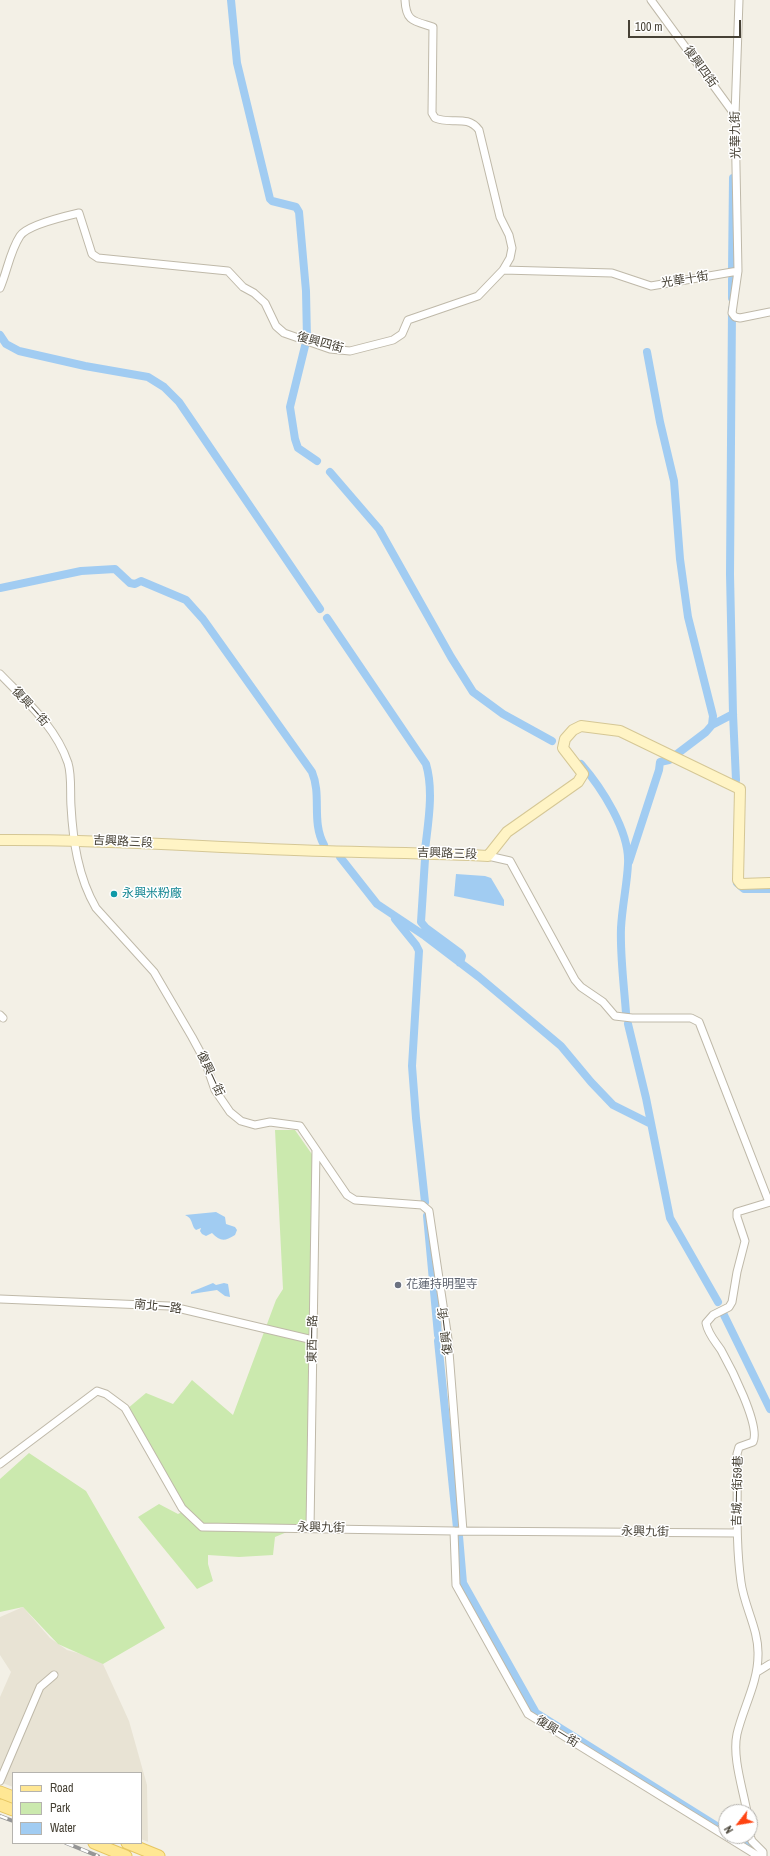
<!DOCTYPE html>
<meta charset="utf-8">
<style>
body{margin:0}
#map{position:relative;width:770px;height:1856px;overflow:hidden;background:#f3f0e6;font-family:"Archivo Narrow",sans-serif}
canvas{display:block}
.legend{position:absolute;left:12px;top:1772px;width:130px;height:72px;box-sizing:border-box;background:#fff;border:1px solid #b5b3ae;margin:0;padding:5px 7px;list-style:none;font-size:12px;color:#464135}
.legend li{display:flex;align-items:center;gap:8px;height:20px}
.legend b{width:20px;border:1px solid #b5b3ae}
.north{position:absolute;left:718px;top:1804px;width:40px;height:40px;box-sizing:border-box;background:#fff;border:1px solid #b5b3ae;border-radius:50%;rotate:239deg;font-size:11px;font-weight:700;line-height:16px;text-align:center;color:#464135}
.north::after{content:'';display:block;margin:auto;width:14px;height:18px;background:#ff4412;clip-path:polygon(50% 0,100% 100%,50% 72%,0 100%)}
.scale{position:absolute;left:628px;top:20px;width:113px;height:18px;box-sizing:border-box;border:2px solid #464135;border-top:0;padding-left:5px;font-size:12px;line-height:14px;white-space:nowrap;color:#464135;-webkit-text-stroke:3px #fff;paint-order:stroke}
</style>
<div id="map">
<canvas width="770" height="1856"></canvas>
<ul class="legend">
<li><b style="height:5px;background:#ffe794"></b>Road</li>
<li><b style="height:11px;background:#cbe9ae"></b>Park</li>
<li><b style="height:11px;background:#a1ccf2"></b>Water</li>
</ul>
<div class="north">N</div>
<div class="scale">100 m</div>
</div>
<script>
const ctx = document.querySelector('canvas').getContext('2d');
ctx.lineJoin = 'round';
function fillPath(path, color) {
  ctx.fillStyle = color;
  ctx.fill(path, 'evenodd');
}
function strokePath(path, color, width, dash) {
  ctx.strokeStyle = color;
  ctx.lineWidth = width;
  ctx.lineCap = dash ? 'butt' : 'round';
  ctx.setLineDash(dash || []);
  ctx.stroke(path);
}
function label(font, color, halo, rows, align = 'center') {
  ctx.font = font + ' "Archivo Narrow","Noto Sans TC",sans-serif';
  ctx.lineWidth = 3;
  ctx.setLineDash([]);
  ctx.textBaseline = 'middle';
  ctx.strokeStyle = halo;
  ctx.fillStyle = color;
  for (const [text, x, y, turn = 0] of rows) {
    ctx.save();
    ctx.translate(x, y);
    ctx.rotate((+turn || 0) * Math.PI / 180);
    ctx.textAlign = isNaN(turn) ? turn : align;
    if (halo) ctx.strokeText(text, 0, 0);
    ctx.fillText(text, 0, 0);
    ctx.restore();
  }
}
const residential = new Path2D(`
 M23,1607L50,1638L67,1650L99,1659L103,1664L129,1721L147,1785L148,1842L141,1839V1773H13V1787L0,1782V1697L11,1672L0,1655V1617Z`);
const green = new Path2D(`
 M275,1130H295L316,1160L306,1524L275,1537L273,1555L239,1557L208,1555V1564L213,1581L197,1589L138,1517L159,1504L178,1514L182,1512L127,1409L146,1393L173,1404L192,1380L233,1415L276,1300L283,1289Z
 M29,1453L86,1491L165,1628L103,1664L58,1644L23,1607L0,1612V1479Z`);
const water = new Path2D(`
 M456,874L485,876L491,878L504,900V906L454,896Z
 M216,1212L225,1217L226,1224L235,1227L237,1230L235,1235C224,1242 220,1241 212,1233L206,1236L202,1234L200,1231L201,1228L196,1230L194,1228C191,1222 192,1218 185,1215Z
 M213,1283L216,1285L224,1283L228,1284L230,1297L225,1296L217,1290L191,1294V1292Z`);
const canal = new Path2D(`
 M231,0L237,63L270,199L272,201L296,207L299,212L306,291L307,339
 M732,271L733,178
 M732,298V279
 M732,309L730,574L733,714L736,780
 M0,335L6,344L19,351L85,366L148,377L164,387L179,402L320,609
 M305,346L290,407L295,439L298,448L317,461
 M647,352L660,422L674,481L680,559L688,617L713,716L712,725L706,732L677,754
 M330,472L379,529L451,657L473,692L503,714L552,741
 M0,588L81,571L115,569L130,583L135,584L141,581L186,600L203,619L312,772C322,796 311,821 324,845
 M327,618L426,764C434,791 428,823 425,850
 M712,725L733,714
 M581,764C601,787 630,831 628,864C627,885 622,907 621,928C620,956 624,985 626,1013
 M340,857L377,904L425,936L479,977L561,1046L591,1082L613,1105L651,1124
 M425,859L421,922L426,928L460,953L462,956L460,963
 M629,862L659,770L660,762L669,760
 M737,883L744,889H770
 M395,919L416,945L419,951L412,1066L416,1118L425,1202
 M628,1024L646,1098L670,1218L718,1302
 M427,1216L438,1335
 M722,1311L770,1409
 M438,1341L457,1528
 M459,1536L463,1583L536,1713L726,1832
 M733,1836L759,1852`);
const street = new Path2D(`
 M651,0L735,115
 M503,270L612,273L651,286L738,271L732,313L735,317L740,318L770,312
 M738,271L735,115L739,0
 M0,288C7,272 10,251 20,236C27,225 66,216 79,213L92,254L98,258L228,271L243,287L254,293L265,303L276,326L284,333L330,349L350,351L393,340L402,334L408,320L478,296L503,270L510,258L512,248L509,235L500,217L479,130C467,114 451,125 435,118L432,113L433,27C414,21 406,22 405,0
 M0,674C26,701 56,727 68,763C72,776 70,793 71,806C73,841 78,877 96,908L154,972L192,1037L205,1061L215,1090L230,1112L241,1121L255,1125L270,1122L300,1126L347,1195L355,1200L422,1205L429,1211L448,1339L463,1531
 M488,856L510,861L575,980L581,987L603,1002L615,1016L632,1018H691L699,1022L769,1202
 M0,1015L3,1018
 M0,1299L169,1306L313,1340
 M0,1464L97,1391L106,1394L125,1408L182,1508L202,1527L454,1531L737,1533
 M310,1528L316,1150
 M454,1531L456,1585L528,1714L758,1856
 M757,1672L770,1664
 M0,1781L40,1687L54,1675
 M747,1812C743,1789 732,1757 737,1734C743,1708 758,1683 758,1655C759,1630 744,1606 741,1582C735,1539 738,1497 737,1454L739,1447L753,1442C761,1426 730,1366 721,1350C715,1341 708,1334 706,1323L713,1315L729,1307L732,1302L737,1272L745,1241L737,1217V1212L770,1202
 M750,1836L752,1841L763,1852V1856`);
const secondary = new Path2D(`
 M0,840C108,839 216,848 324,851C379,853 433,853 488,856L507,832L578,782L583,774L563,748L565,739L573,730L581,726L620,731L740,789L738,880L741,884L770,883`);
const primary = new Path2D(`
 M0,1792L13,1797
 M0,1805L13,1810
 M94,1843L126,1856
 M127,1843L159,1856`);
const rail = new Path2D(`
 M0,1816L13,1821
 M66,1843L98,1856`);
const markers = [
 [114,894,4,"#0f9aa8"],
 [398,1285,4,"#6b7280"]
];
const streetNames = [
 ["復興四街",700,67,54],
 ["光華九街",736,135,-91],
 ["光華十街",685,280,-9],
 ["復興四街",320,343,15],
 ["復興一街",30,707,48],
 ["吉興路三段",123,842,3],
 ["吉興路三段",447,854,2],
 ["復興一街",210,1074,65],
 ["南北一路",158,1307,6],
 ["復興一街",446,1331,-97],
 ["東西一路",313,1339,-89],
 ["吉城一街59巷",738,1491,-89],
 ["永興九街",321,1528,1],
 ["永興九街",645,1532,1],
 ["復興一街",557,1732,32]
];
const cultureNames = [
 ["永興米粉廠",122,894]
];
const worshipNames = [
 ["花蓮持明聖寺",406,1285]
];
fillPath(residential, '#e8e3d4');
fillPath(green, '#cbe9ae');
fillPath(water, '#a1ccf2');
strokePath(canal, '#a1ccf2', 8);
strokePath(street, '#bfb9a9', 9);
strokePath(secondary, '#d5c795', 12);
strokePath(primary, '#e6c661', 13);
strokePath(street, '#fff', 7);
strokePath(secondary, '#fff4c5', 10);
strokePath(primary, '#ffe794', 11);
strokePath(rail, '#969696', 4);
strokePath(rail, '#fff', 2.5, [8]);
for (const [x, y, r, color] of markers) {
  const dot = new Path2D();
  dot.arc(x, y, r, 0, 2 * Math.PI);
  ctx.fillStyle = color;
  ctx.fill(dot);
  strokePath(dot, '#fff', 1.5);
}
label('12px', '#464135', '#fff', streetNames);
label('12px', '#0d838f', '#fff', cultureNames, 'left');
label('12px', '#5b616d', '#fff', worshipNames, 'left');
</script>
